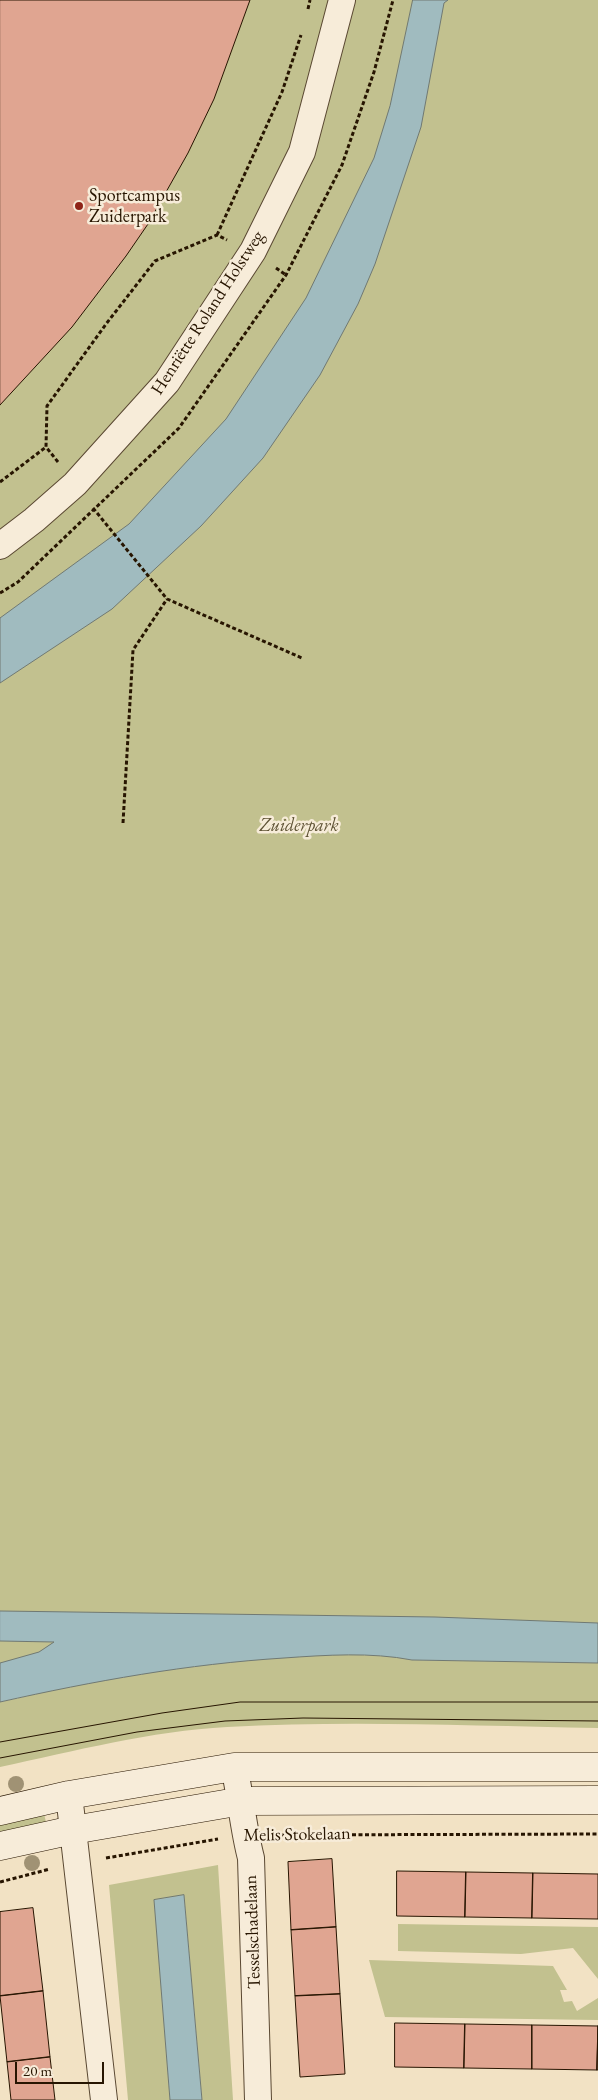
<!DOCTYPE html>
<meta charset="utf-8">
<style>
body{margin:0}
#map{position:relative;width:598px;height:2100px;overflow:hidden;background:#f2e2c4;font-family:"EB Garamond",serif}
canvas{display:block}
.scale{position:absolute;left:15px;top:2062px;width:89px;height:22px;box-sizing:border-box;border:2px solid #271501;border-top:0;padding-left:6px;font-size:15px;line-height:18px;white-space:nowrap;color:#271501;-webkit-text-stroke:4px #f7ecd9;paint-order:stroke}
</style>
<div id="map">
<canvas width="598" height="2100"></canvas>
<div class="scale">20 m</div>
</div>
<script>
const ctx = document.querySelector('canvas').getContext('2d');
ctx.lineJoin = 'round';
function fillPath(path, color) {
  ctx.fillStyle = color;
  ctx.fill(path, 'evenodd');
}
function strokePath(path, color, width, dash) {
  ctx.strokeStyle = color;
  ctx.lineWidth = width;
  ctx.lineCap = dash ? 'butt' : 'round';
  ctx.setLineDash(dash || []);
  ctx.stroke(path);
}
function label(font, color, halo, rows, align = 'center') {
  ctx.font = font + ' "EB Garamond",serif';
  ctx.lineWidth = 5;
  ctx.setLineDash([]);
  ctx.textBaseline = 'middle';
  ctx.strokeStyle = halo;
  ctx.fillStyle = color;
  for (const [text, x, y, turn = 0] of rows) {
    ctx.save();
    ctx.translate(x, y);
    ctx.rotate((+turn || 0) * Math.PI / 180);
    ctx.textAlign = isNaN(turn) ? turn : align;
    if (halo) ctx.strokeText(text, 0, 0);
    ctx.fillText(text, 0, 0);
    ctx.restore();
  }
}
const green = new Path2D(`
 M0,0H598V1651L359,1656L387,1655L412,1660L598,1663V1728C475,1726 350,1720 227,1727C151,1731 75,1751 0,1767V1702L28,1696L0,1700ZM301,1656L235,1661L159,1671L235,1657Z
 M44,1814L46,1822L0,1837V1822Z
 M218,1865L233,2100H202L184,1896L155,1900L170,2100H128L109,1885Z
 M398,1924L598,1927V1979L573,1948L521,1954L398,1951Z
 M369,1960L553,1966L567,1990H560L564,2002L572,2001L577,2011L598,1998V2020L385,2017Z`);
const water = new Path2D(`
 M413,0H448L444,3L421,127L375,264L358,304L320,375L263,458L201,526L112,609L0,683V618L129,524L226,419L306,298L374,158L390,106Z
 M0,1611L435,1617L598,1623V1663L412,1660C371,1652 326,1655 284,1658C188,1664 94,1681 0,1702V1663L39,1652L54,1642L0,1641Z
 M184,1895L202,2100H170L154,1900Z`);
const building = new Path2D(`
 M0,0H250L214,99L188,153L148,224L126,256L72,327L0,405Z
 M332,1859L336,1927L291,1930L288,1862Z
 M397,1871L466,1872L465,1917L397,1916Z
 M466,1872L533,1873L532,1918L465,1917Z
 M533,1873L598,1874V1919L532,1918Z
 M33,1908L43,1991L0,1996V1912Z
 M336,1927L340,1994L295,1996L291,1930Z
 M43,1991L50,2057L7,2062L0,1996Z
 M340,1994L345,2074L300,2077L295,1996Z
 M395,2023L465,2024L464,2068L395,2067Z
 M465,2024L532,2025V2069L464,2068Z
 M532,2025L598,2026L597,2070L532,2069Z
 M598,2026V2070H597Z
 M50,2057L55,2100H11L7,2062Z`);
const path = new Path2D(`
 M308,9L310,0
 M217,235L282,92L301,35
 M276,268L286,275
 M58,462L46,447L47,406L106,324L155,261L217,235L227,240
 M0,482L46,447
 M93,508L167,599L302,658
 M0,593L18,582L179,428L286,275L342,165L374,72L393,0
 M123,823L133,650L167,599
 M274,1835L598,1834
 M106,1858L218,1839
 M0,1882L50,1869`);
const street = new Path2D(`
 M0,546L34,520L75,484L167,382L253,251L302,152L342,0
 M234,1767C241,1797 243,1828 251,1858L258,2100
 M69,1795L104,2100`);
const secondary = new Path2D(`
 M0,1811L69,1795L234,1767H598
 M0,1846L73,1830L242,1801L598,1800`);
const tram = new Path2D(`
 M0,1742L162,1713L240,1702H598
 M0,1758L137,1732L225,1721L303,1718L598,1721`);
const trees = [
 [16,1784],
 [32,1863]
];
const markers = [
 [79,206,5,"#8f2418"]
];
const poiNames = [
 ["Sportcampus",89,196],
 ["Zuiderpark",89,217]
];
const streetNames = [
 ["Henriëtte Roland Holstweg",208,313,-57],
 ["Melis Stokelaan",297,1835,-1],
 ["Tesselschadelaan",253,1932,-92]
];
const parkNames = [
 ["Zuiderpark",299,826]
];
fillPath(green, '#c2c18f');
fillPath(water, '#a0bbbf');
strokePath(water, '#707973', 1);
fillPath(building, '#e0a591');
strokePath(building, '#271501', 1);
strokePath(street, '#5a4832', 28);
strokePath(secondary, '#271501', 29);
strokePath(path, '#271501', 3, [4, 2.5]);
strokePath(street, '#f7ecd9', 26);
strokePath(secondary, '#f7ecd9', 28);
strokePath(tram, '#271501', 1);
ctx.fillStyle = '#a09274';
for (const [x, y] of trees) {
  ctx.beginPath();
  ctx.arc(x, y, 8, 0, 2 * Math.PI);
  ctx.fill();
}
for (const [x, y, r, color] of markers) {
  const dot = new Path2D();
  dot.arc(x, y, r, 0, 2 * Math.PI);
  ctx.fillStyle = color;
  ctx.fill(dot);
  strokePath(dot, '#f7ecd9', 2);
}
label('18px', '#271501', '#f7ecd9', poiNames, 'left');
label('18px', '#271501', '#f7ecd9', streetNames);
label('italic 18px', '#5d5133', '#f7ecd9', parkNames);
</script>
